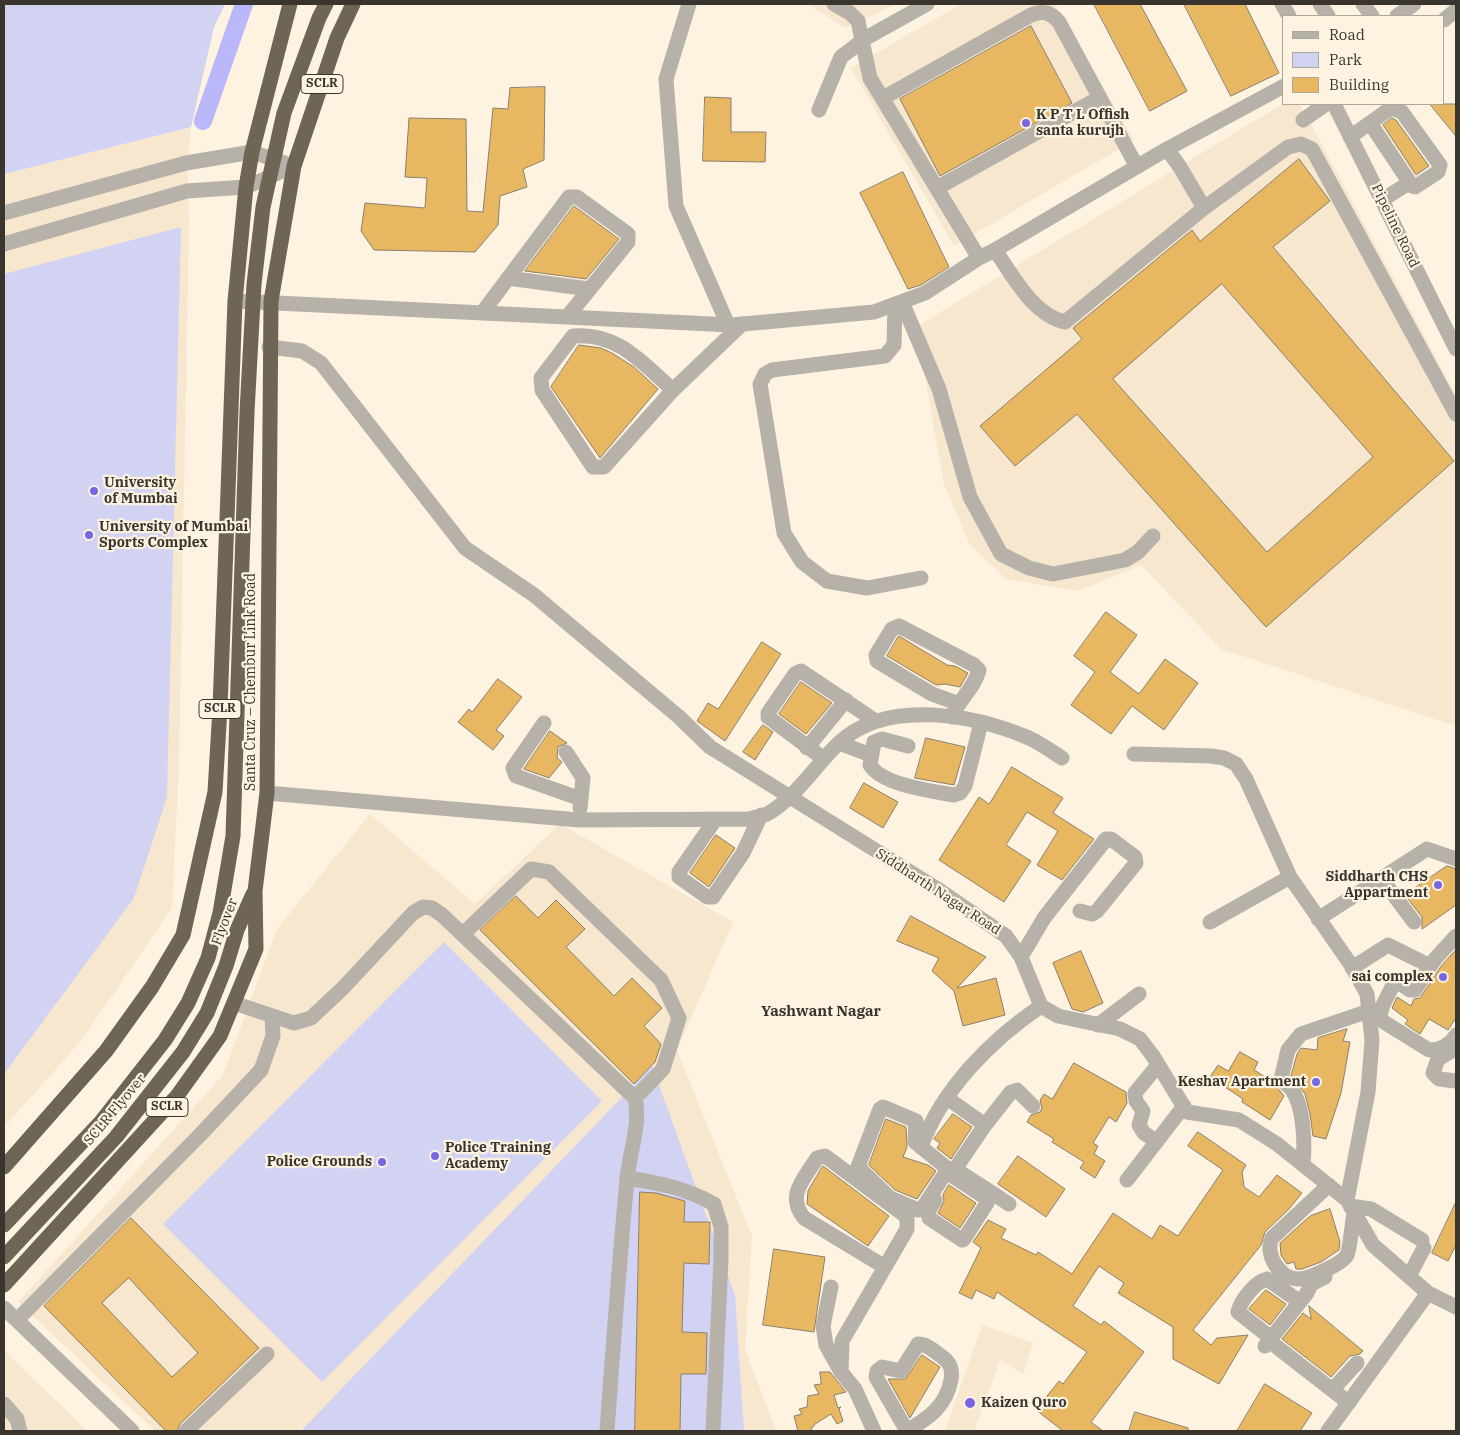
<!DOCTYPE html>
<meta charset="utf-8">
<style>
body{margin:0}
#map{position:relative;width:1460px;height:1435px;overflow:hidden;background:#fef3e0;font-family:"IBM Plex Serif",serif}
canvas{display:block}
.frame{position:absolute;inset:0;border:5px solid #39352e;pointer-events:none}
.legend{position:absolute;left:1282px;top:15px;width:162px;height:90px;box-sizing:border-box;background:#fef3e0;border:1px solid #afa799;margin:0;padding:6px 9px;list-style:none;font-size:15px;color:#39352e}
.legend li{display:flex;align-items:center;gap:10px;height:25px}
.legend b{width:25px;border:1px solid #afa799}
</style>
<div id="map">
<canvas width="1460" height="1435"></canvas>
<div class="frame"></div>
<ul class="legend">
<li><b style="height:6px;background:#b6b1a9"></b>Road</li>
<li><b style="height:14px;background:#d2d2f2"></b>Park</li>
<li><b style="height:14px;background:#e8b761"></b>Building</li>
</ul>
</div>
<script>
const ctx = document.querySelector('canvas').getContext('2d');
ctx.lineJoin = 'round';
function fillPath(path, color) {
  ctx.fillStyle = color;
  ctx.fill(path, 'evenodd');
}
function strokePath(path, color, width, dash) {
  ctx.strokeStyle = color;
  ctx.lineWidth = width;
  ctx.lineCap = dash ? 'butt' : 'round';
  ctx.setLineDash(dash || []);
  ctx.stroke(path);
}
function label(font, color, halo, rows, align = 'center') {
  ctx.font = font + ' "IBM Plex Serif",serif';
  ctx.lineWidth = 4.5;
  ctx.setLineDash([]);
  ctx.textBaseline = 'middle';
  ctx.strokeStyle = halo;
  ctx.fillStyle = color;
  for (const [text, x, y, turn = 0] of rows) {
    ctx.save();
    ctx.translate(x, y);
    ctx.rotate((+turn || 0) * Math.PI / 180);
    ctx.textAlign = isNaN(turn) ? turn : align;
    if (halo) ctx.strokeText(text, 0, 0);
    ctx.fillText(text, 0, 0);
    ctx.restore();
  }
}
const built = new Path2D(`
 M4,4H225L214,27L191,127L187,164L189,219L179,763L172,908L81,1041L4,1127Z
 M808,4H896L845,28Z
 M961,4H1055L1134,140L954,246L851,68Z
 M1284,103L1300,104L1456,395V726L1221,649L1141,565L1078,591L1006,579L970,545L944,484L916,327Z
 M370,814L475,904L560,824L733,922L677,1050L752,1236L745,1349L776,1431H155L18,1302L223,1075L277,929Z
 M982,1325L1033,1343L1023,1374L1000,1360L974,1431H945Z
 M4,1350L87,1431H4Z`);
const green = new Path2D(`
 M4,4H225L214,27L191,127L4,174Z
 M181,227L167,797L134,898L4,1074V274Z
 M444,942L602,1101L322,1382L163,1224Z
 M652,1066L735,1295L744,1431H301Z`);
const canal = new Path2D(`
 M203,121L244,4`);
const building = new Path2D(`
 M1094,4H1140L1187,91L1150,111Z
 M1184,4H1245L1279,73L1231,96Z
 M1031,26L1072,103L940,176L900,99Z
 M545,87L544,160L523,169L527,187L500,196L498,225L475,252L374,250L361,231L365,203L425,208L427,178L405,177L409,118L466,119L467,211L483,212L493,108L508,109L510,88Z
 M705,97L731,98V132H766L765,162L703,161Z
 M1430,104H1456V136Z
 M1392,118L1396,120L1429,166L1416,175L1383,125Z
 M1299,159L1330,201L1273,247L1454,461L1266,627L1077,414L1015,466L980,426L1082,339L1073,328L1192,230L1200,241ZM1222,284L1373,457L1267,552L1113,379Z
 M903,172L949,267L921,285L908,289L860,193Z
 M574,206L619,239L586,279L525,271Z
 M579,345L601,348L612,353L634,367L658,389L600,458L551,387Z
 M1106,612L1137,635L1110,672L1139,694L1165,659L1198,683L1164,730L1132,706L1111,734L1071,705L1095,672L1074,656Z
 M899,636L947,665L955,666L968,673L960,687L945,684L936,685L887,656Z
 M762,642L781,654L725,741L697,721L708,703L718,709Z
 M498,679L522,697L496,730L504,736L493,750L458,722L469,709L472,712Z
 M801,682L832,703L806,734L779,714Z
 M763,725L773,732L755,760L743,752Z
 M550,731L567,743L558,747L557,758L562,762L549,778L524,769Z
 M926,738L965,747L954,785L915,778Z
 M1012,767L1063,798L1053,813L1094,839L1062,880L1037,865L1058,831L1027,812L1006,845L1031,861L1004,902L939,860L979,797L989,804Z
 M864,783L898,802L883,828L850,808Z
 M716,835L735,848L709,887L690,873Z
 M1447,866L1454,868L1456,872V905L1422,929V917L1405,895Z
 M516,896L538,918L556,900L585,929L566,947L614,996L632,978L662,1008L644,1026L661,1044L655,1062L634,1084L480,930Z
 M911,916L986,957L957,988L996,978L1005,1015L963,1026L954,991L932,971L939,958L897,941Z
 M1456,950V1018L1448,1030L1429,1019L1420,1034L1405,1024L1408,1020L1392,1008L1397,997L1411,1006L1414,999L1420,998L1442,965Z
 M1081,951L1103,1003L1083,1012L1072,1009L1053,963Z
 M1347,1029L1343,1041L1350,1042L1341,1093L1326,1139L1313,1136L1310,1114L1305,1094L1291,1076L1297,1054L1301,1048L1317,1050L1318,1038Z
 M1240,1052L1258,1062L1254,1070L1272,1081L1284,1096L1270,1120L1242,1102L1243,1099L1210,1077L1218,1065L1228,1071Z
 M1074,1063L1126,1092L1127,1103L1116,1122L1109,1117L1093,1143L1098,1146L1094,1154L1105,1161L1095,1178L1080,1168L1084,1162L1052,1142L1054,1139L1027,1122L1031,1115L1040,1112L1042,1108L1040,1100L1044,1094L1052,1099Z
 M953,1114L972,1127L951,1159L937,1148L940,1143L934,1139Z
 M886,1119L906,1127L907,1147L903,1157L928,1165L936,1171L917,1199L895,1190L869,1165Z
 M1198,1132L1246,1165L1242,1172L1244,1187L1259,1197L1277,1175L1302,1193L1289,1209L1265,1232L1261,1245L1193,1330L1211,1345L1217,1338L1248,1335L1219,1384L1173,1359V1327L1118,1293L1124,1283L1099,1266L1073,1306L1101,1325L1104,1321L1144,1352L1091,1422L1103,1431H1063L1036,1410L1059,1381L1063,1384L1087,1352L997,1292L994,1299L976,1290L972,1299L959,1293L981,1248L973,1242L988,1220L1006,1229L1001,1238L1036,1255L1038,1252L1072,1274L1113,1213L1152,1239L1160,1225L1178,1236L1223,1170L1188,1146Z
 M1018,1156L1065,1189L1046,1217L998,1184Z
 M823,1166L889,1216L868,1246L807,1204L808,1191Z
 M949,1185L976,1203L960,1228L938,1213L944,1201L943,1195Z
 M640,1192L656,1193L685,1201L684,1222H710L709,1264L684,1263L682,1332L707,1333L706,1374H681L680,1431H635Z
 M1456,1202V1245L1448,1261L1432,1253Z
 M1330,1209L1340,1242L1339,1250L1321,1262L1302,1269H1296L1294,1262L1287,1264L1281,1255L1280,1243L1310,1216Z
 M131,1218L259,1348L180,1424L177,1431H166L44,1306ZM129,1278L198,1353L172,1377L102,1303Z
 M774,1249L825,1257L814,1332L763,1325Z
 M1266,1290L1286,1304L1270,1325L1249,1309Z
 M1309,1306L1363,1351L1360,1354L1350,1356L1331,1377L1282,1339L1303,1313L1311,1319Z
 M922,1355L940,1367L910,1418L888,1379H905Z
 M820,1372H830L846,1392L834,1395L838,1408L841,1407L839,1409L843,1421L837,1424L831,1414L815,1424L810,1431H798L794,1416L802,1414L799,1409L807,1407L808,1396L819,1394L814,1385L821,1384Z
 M1265,1384L1312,1413L1300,1431H1237Z
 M1135,1412L1188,1428V1431H1129Z`);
const minor = new Path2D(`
 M689,4L666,79L676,206L728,325
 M834,4L850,13L858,21
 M1282,4L1289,16
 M1320,4L1328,16
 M1363,4L1372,16
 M1397,16L1414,4
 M1444,20L1456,10
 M870,78L979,258
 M883,98L1031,15C1043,10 1050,12 1059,22L1137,167
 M1334,104L1456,349
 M819,110L841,57L866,38L927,4
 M1303,120L1326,104
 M1350,137L1391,108L1402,112L1440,165L1438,172L1415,187L1412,186L1370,123
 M937,188L1099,98
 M1382,200L1409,183
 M1204,208L1288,147L1301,144L1312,149L1456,414
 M4,213L186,163L252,152L285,163
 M4,244L187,191L246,187L294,166
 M995,250C1013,276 1033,315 1065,322L1204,208L1180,167L1167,149
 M508,278L589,289
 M235,301L732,325L874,312L925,293L979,258L995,250L1167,149L1284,86
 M902,302L939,389L970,497L1001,554L1029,568L1053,574L1125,560L1138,552L1153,536
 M895,304L894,345L885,356L772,370L765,374L760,384L784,533L802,562L827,581L867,588L921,578
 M482,313L569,197H577L628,234V242L567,317
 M269,347L302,351L321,363L465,548L534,595L679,717L710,747L936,888L1006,936L1021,957L1041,1006L1058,1016L1120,1029L1140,1039L1153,1056L1187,1112L1239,1120L1277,1144L1347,1200
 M673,390C642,363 618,332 573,336L541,378L542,390L593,467H604L673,390L742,324
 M952,717C959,699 974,689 979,670L974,665L899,626L892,629L876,655L877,661L932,694L957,703
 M544,723L513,768L516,776L581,799
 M839,743L871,755
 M908,746L882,739L874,742L870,765C882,785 932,791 954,795L960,793L965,786L981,723
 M807,748L846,700
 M566,752L583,778L580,808
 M1134,754L1211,756L1224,758L1236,764L1246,779L1290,877
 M824,759L768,717V713L795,674L801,671L874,720
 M267,793L579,820L749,819C755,817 762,816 767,814C795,799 817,763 840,742C888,698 975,715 1029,738C1040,743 1051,751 1062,758
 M715,820L679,872V877L707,897H713L743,853L761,815
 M1381,878L1414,922
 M1318,919L1427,849L1456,859
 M1210,922L1290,877L1351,965L1367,994L1372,1040L1368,1092L1347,1200L1373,1245L1428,1293L1456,1307
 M463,934L531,869L549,872L661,980L679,1018L663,1069L635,1098
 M1021,957L1044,918L1106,839H1111L1135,857L1136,863L1097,911L1092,914L1080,911
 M1352,968L1388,945L1424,963
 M234,1003L294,1023L311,1018L343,988L413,913L423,907L432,908L442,915L635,1098C641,1125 629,1153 627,1180C619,1264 613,1348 607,1431
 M1371,1017L1379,1019L1429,1050C1441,1050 1450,1045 1456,1035
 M1379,1019L1383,1005L1394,983L1398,982L1410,990H1415L1435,959L1456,936
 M1098,1025L1139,994
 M1453,1050L1438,1059L1433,1073L1439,1079L1456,1081
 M947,1098L985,1125L955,1169L1009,1204
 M883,1107L916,1121L915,1142L948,1169L922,1209L918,1210L890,1198L858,1167L880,1109Z
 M985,1125L1011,1092L1017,1090L1033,1106
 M1156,1141L1144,1133L1139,1125L1143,1111L1136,1101L1135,1093L1158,1065
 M921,1147C942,1089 991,1040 1041,1006
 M1303,1164C1305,1144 1304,1107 1292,1090C1289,1085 1284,1083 1281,1079L1288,1050L1301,1034L1369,1011
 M627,1178C659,1183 686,1188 714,1204L721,1227V1259L713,1431
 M1127,1180L1184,1106
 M1329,1185L1272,1238C1264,1254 1280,1280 1299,1279C1309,1279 1342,1264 1347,1255C1350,1249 1352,1223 1354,1214
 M935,1200L928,1212L929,1218L962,1240L964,1239L987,1203L986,1198L951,1175
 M1350,1206L1371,1209L1422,1240
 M1409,1276L1424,1248
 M831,1287L823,1326L826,1345L841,1372L855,1389L874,1431
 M4,1308L132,1431
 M17,1320L200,1135L261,1070L273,1036L272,1017
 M1271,1338L1238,1312C1241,1300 1255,1282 1267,1279L1300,1302
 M918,1344C927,1344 934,1351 941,1356C950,1362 953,1369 951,1380C946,1406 930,1417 907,1431L876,1377L877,1371L882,1367L901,1371Z
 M1265,1346L1307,1293L1311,1284L1325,1277
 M1277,1347L1349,1403
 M841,1372L842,1341L907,1229V1217L825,1156L817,1158C804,1179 786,1195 804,1218L885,1267
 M1332,1390L1357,1363
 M4,1404L17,1419L20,1431
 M186,1431L267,1354
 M1328,1431L1428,1293`);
const highway = new Path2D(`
 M4,1167L106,1051L152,987L183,935L215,792L220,708L235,301L246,187L252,152L290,4
 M4,1257L116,1137L183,1052L207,1013L226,966L237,930L253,894
 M4,1285L177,1096L220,1036L256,949L255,891L267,793L271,301L294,166L337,38L353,4`);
const minorBridge = new Path2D(`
 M858,21L870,78`);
const highwayBridge = new Path2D(`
 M4,1225L100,1123L165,1040L188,1003L208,958L220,913L233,836L247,412L254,284L263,207L284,113L319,18L326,4`);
const markers = [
 [1026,123,5,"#7767e2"],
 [94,491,5,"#7767e2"],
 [89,535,5,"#7767e2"],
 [1438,885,5,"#7767e2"],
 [1443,977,5,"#7767e2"],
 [1316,1082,5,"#7767e2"],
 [435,1156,5,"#7767e2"],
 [382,1162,5,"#7767e2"],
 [970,1403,6,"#7767e2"]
];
const shields = [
 [322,84,42],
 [220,709,42],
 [167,1107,42]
];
const shieldNames = [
 ["SCLR",322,84],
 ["SCLR",220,709],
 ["SCLR",167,1107]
];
const poiNames = [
 ["K P T L Offish",1036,115],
 ["santa kurujh",1036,131],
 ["University",104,483],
 ["of Mumbai",104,499],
 ["University of Mumbai",99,527],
 ["Sports Complex",99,543],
 ["Siddharth CHS",1428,877,"right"],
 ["Appartment",1428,893,"right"],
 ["sai complex",1433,977,"right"],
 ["Keshav Apartment",1306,1082,"right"],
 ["Police Training",445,1148],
 ["Academy",445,1164],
 ["Police Grounds",372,1162,"right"],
 ["Kaizen Quro",981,1403]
];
const streetNames = [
 ["Pipeline Road",1395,226,64],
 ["Santa Cruz – Chembur Link Road",251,682,-90],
 ["Siddharth Nagar Road",938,892,33],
 ["Flyover",225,922,-69],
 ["SCLR Flyover",115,1110,-50]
];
const neighbourhoodNames = [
 ["Yashwant Nagar",821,1012]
];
fillPath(built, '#f6e7ce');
fillPath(green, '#d2d2f2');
strokePath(canal, '#bab7fb', 18);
fillPath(building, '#e8b761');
strokePath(building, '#8a8070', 1);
strokePath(minor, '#b6b1a9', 15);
strokePath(highway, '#6e6555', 15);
strokePath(minorBridge, '#b6b1a9', 15);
strokePath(highwayBridge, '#6e6555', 15);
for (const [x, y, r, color] of markers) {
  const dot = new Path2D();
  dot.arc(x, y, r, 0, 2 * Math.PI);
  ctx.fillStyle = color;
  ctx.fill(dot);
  strokePath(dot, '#fef3e0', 2);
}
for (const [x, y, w] of shields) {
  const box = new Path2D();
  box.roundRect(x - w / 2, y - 9.5, w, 19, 4);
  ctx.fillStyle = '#fef3e0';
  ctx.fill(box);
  strokePath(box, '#39352e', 1);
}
label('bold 12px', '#39352e', null, shieldNames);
label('bold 14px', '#39352e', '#fef3e0', poiNames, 'left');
label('14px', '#39352e', '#fef3e0', streetNames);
label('bold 15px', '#39352e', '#fef3e0', neighbourhoodNames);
</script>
